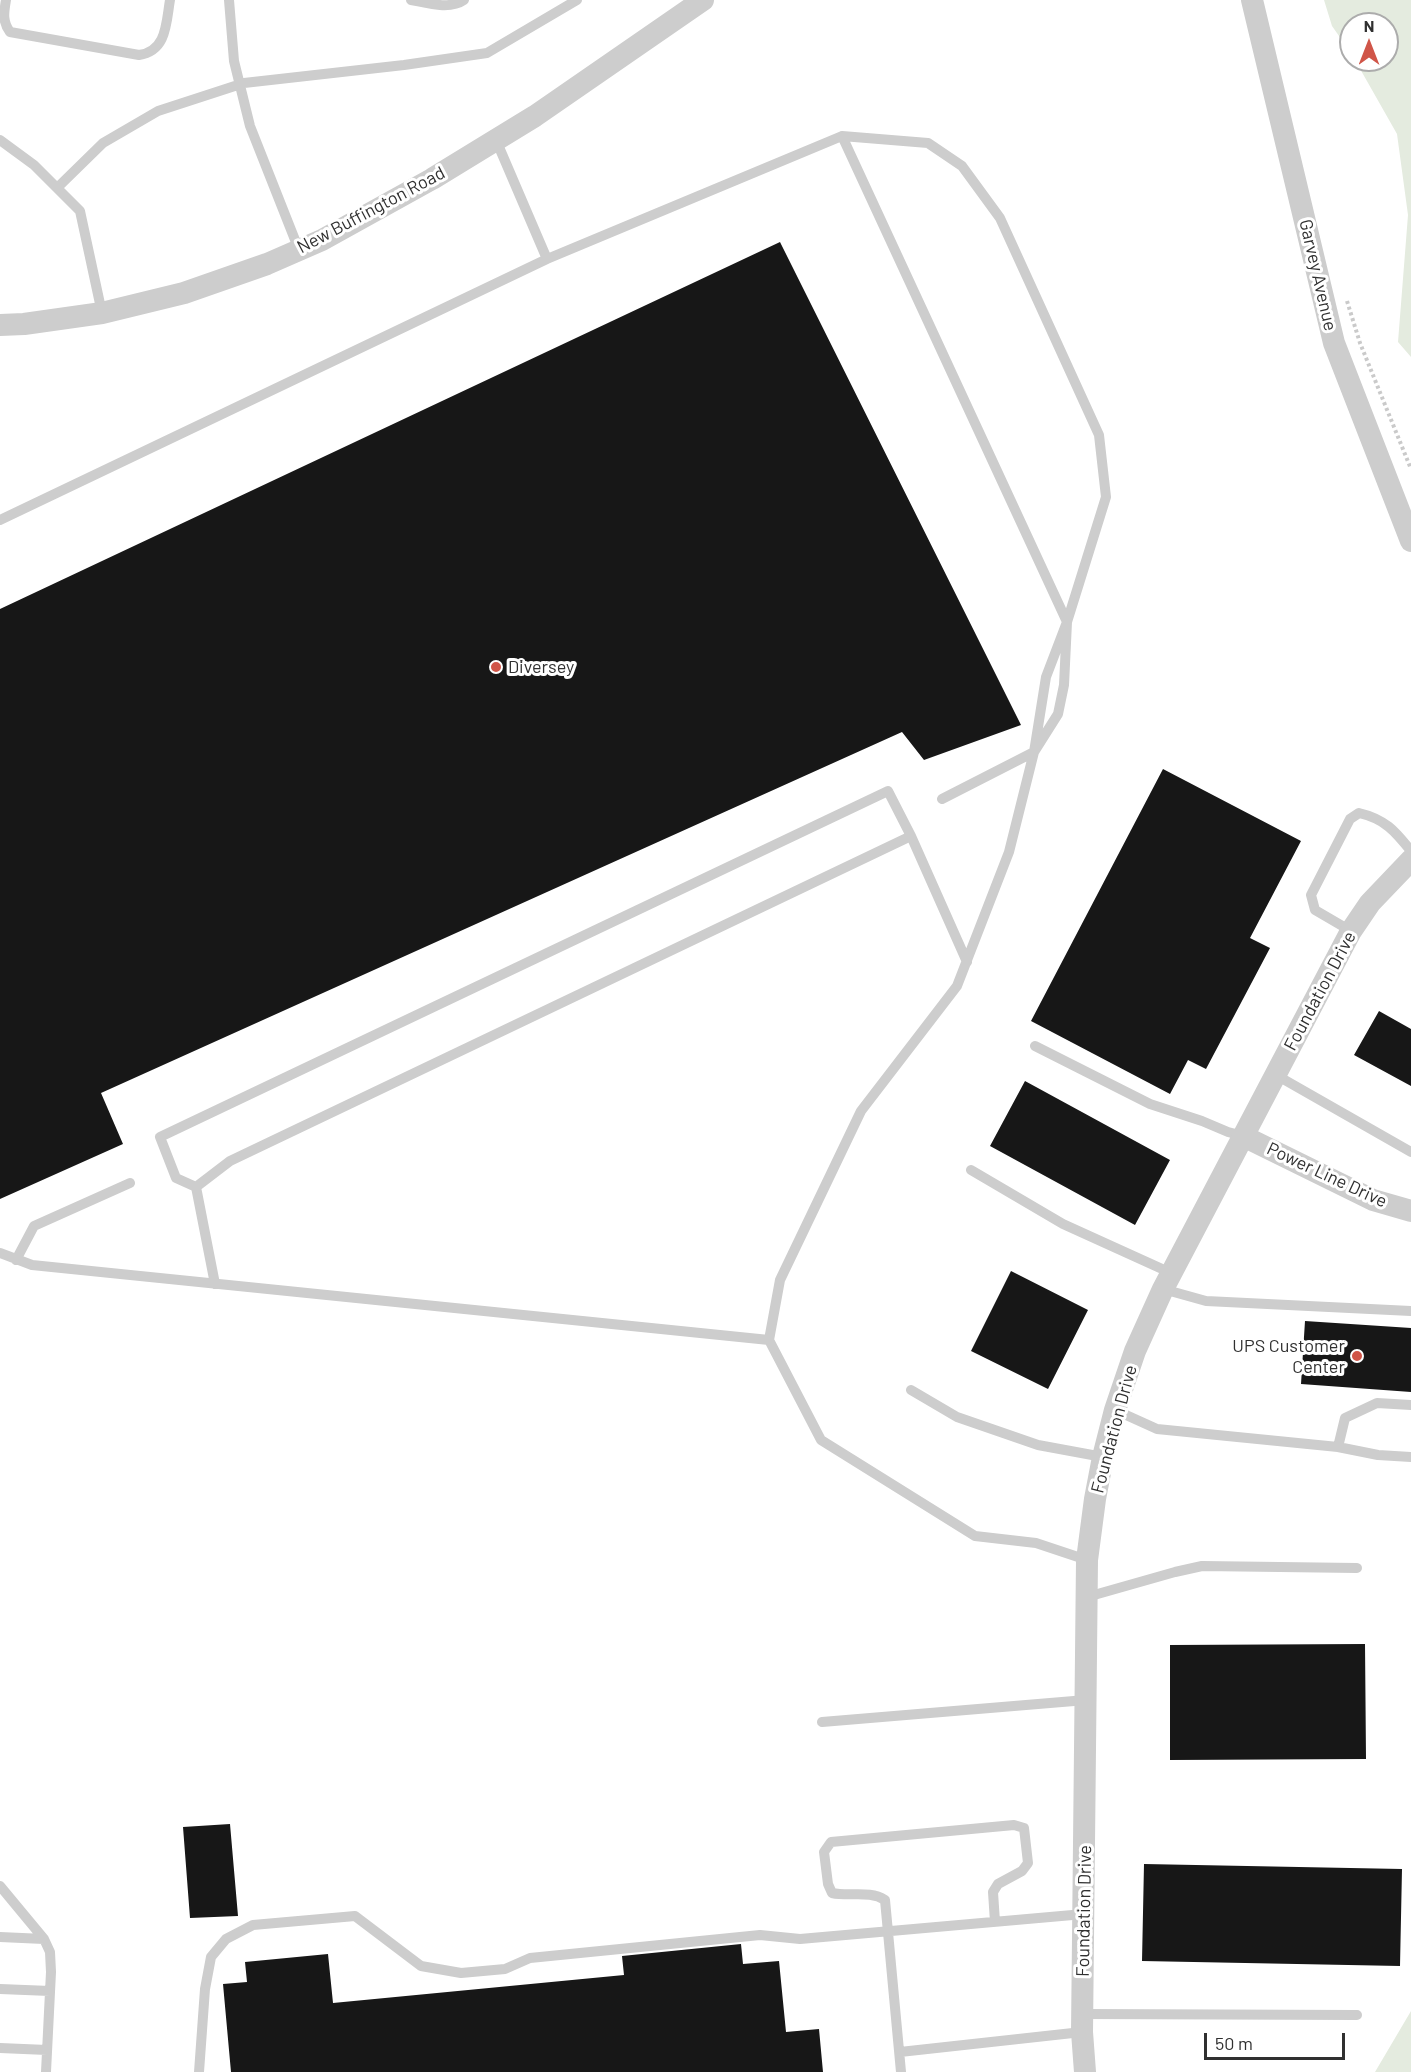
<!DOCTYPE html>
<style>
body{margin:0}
#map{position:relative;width:1411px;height:2072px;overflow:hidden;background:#fff;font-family:Barlow,sans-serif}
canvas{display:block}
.north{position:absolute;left:1339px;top:12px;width:60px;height:60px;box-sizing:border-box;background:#fff;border:2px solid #acacac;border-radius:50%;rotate:0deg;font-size:16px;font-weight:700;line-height:24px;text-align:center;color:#303030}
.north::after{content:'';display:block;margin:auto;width:21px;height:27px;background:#d05548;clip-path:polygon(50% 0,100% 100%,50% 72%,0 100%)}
.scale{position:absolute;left:1204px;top:2033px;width:141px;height:27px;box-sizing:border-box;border:3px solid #303030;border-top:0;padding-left:8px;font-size:18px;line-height:21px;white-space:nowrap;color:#303030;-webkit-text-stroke:4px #fff;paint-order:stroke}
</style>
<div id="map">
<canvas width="1411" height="2072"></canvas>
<div class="north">N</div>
<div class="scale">50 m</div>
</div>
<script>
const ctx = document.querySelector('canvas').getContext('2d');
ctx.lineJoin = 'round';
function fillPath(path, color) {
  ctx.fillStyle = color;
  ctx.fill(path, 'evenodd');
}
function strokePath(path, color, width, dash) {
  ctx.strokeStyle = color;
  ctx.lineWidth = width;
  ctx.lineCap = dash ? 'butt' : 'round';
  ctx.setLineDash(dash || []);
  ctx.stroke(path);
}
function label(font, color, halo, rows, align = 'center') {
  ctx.font = font + ' Barlow,sans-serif';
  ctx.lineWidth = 6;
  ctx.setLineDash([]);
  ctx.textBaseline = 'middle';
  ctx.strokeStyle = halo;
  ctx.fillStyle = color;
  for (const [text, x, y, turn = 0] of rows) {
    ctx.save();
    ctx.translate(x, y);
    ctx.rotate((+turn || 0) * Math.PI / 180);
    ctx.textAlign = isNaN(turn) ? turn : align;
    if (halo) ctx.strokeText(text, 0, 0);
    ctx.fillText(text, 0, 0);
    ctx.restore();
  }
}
const green = new Path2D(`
 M1324,0H1411V357L1398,342L1408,215L1397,134L1355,60H1387V24H1351V53L1332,26Z
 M1411,2011V2072H1375Z`);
const building = new Path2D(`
 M780,242L1021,725L924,760L902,732L101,1093L123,1144L0,1199V609Z
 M1163,769L1301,841L1250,938L1270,948L1206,1069L1188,1060L1170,1094L1031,1021Z
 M1379,1011L1411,1029V1086L1354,1055Z
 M1025,1081L1170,1160L1135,1225L990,1146Z
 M1011,1271L1088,1310L1048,1389L971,1351Z
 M1305,1321L1411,1328V1392L1301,1384Z
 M1365,1644L1366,1759L1170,1760V1645Z
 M230,1824L238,1916L190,1918L183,1827Z
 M1144,1864L1402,1869L1400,1966L1142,1961Z
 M741,1944L743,1964L779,1961L786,2032L819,2029L823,2072H231L223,1984L247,1982L245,1962L328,1954L333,2003L624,1975L622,1956Z`);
const path = new Path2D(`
 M1347,301L1360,343L1411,469`);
const lane = new Path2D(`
 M6,0C4,12 2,21 10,32L139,55C167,51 166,23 170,0
 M229,0L234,61L250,126L299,250
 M411,0C427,3 450,10 464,0
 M0,140L34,165L80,211L102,313
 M57,188L103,143L158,111L244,83L404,65L487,53L577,0
 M547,259L842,136L1067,622L1064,685L1058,714L1034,752L942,799
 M0,520L547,259L496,140
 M1351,931L1315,910L1311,895L1350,819L1359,813C1385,819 1395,831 1411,851
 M1035,1046L1150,1104L1202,1121L1228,1132L1243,1136
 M1276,1075L1411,1152
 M971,1170L1063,1224L1171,1273
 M196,1187L176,1178L160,1137L888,791L911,836
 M0,1253L32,1265L769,1340L821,1440L975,1536L1036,1543L1087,1560
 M16,1260L34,1226L130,1183
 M215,1284L196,1187L230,1161L911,836L967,962
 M1163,1289L1206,1301L1411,1311
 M769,1340L780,1280L861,1111L957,986L1009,852L1034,752L1046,677L1067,622L1106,497L1099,435L1000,218L962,166L928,143L842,136
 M911,1390L957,1417L1038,1445L1103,1457
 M1115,1410L1157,1429L1338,1447L1378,1455L1411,1457
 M1338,1447L1345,1418L1377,1403L1411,1405
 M1087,1597L1175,1572L1202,1566L1357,1568
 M822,1722L1086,1700
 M0,1886L44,1939L50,1952L51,1972L46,2072
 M0,1937L44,1939
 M0,1989L50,1991
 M1083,2014L1357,2015
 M0,2048L47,2050
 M900,2052L1082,2032
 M199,2072L205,1989L211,1957L226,1939L253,1925L355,1916L421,1966L461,1973L505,1969L530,1958L760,1935L800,1939L1084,1914
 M901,2072L885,1900C869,1890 850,1897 832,1893L828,1884L824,1852L831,1842L1014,1825L1024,1828L1028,1863L1022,1871L998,1884L993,1892L995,1922`);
const street = new Path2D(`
 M1252,0L1334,343L1411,541
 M0,325L24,324L102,313L184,293L267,264L322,240L432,179L535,116L703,0
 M1243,1136L1373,1200L1411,1211
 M1085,2072L1082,2032L1087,1560L1095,1499L1103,1457L1115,1410L1135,1351L1163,1289L1351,931L1370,903L1411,860`);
const markers = [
 [496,667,6,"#d05548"],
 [1357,1356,6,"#d05548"]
];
const streetNames = [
 ["New Buffington Road",371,210,-28],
 ["Garvey Avenue",1318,275,77],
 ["Foundation Drive",1320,991,-62],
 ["Power Line Drive",1327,1175,25],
 ["Foundation Drive",1114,1429,-75],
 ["Foundation Drive",1084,1911,-89]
];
const poiNames = [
 ["Diversey",508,667],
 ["UPS Customer",1345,1346,"right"],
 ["Center",1345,1367,"right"]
];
fillPath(green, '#e4ebdf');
fillPath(building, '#171717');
strokePath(path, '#cacaca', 4, [3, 3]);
strokePath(lane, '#cdcdcd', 10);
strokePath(street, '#cdcdcd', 22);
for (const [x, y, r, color] of markers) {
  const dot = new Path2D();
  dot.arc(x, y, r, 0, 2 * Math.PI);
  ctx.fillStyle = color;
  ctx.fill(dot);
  strokePath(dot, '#fff', 2);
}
label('18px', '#303030', '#fff', streetNames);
label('18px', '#303030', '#fff', poiNames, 'left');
</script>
